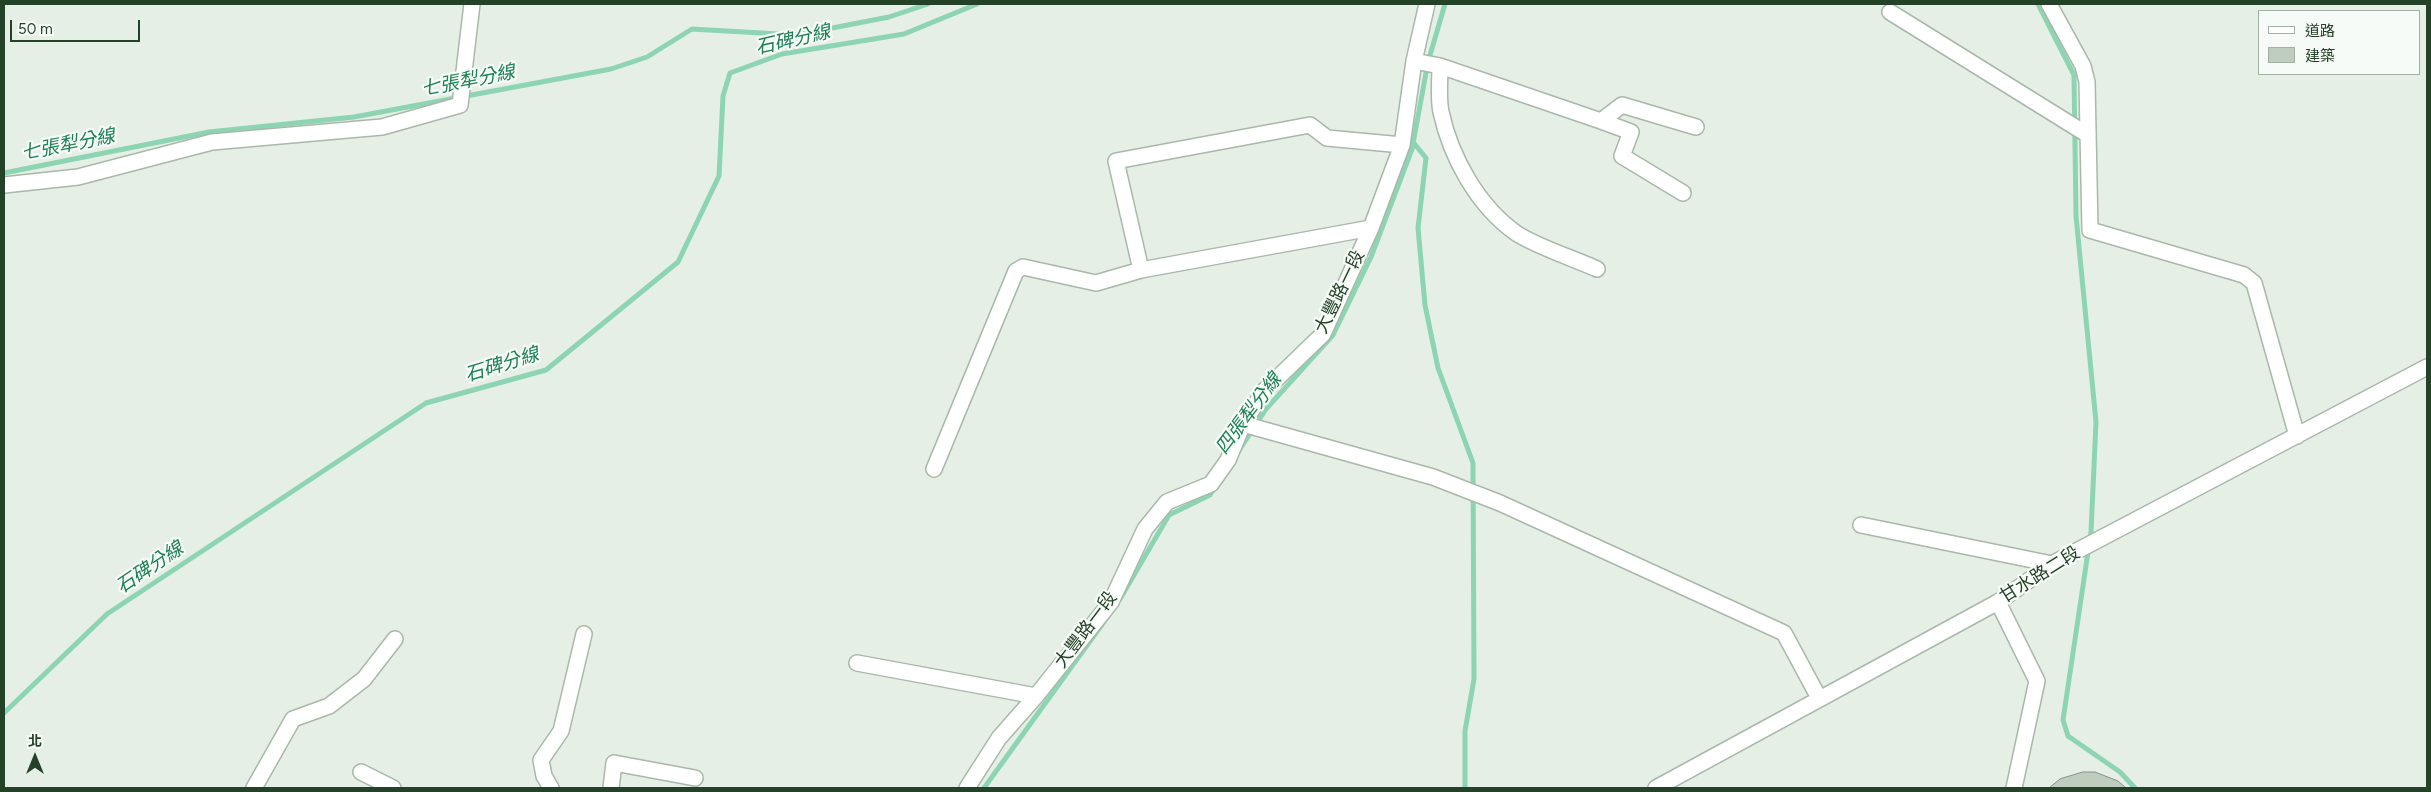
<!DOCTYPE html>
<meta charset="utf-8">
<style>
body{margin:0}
#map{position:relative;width:2431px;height:792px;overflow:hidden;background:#e6efe6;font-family:Figtree,"Noto Sans TC",sans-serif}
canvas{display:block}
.frame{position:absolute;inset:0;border:5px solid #244227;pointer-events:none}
.legend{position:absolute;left:2258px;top:10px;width:162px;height:65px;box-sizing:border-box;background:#f7fbf7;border:1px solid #a3b1a4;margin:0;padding:6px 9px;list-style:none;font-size:15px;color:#244227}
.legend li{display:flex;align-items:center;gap:10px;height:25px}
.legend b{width:25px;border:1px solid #a3b1a4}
.north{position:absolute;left:10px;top:732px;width:50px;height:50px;-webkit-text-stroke:4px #f7fbf7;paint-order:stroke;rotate:0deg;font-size:14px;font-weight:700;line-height:20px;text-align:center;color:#244227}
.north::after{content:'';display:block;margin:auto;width:18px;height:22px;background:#244227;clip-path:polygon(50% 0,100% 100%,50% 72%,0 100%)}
.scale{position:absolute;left:10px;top:20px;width:130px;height:22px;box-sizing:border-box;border:2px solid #244227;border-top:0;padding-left:6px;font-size:15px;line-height:18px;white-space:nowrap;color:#244227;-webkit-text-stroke:4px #f7fbf7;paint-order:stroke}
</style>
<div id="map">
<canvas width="2431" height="792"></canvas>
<div class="frame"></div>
<ul class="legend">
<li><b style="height:6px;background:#fff"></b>道路</li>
<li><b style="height:14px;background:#bfcdbe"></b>建築</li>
</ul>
<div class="north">北</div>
<div class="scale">50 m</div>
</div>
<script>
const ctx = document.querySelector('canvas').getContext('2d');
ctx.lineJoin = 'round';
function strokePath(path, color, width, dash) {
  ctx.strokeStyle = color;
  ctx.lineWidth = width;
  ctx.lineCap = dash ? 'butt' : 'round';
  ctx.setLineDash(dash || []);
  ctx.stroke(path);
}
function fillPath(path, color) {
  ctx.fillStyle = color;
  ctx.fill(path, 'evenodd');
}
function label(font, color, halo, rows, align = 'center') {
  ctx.font = font + ' Figtree,"Noto Sans TC",sans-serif';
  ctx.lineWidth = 4.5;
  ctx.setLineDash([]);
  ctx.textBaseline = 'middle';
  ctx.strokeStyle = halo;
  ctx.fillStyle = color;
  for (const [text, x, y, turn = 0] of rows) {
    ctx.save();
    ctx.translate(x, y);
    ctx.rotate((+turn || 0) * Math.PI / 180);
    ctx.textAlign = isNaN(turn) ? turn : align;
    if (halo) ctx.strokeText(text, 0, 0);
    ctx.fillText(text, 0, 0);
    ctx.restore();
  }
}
const stream = new Path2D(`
 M2038,4L2074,75L2076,216L2096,422L2091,532L2063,720L2068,736L2120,772L2135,788
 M1413,142L1426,158L1418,228L1425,305L1438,368L1473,463L1474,679L1465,731V788
 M4,173L209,132L354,117L611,69L647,57L692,29L796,35L889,17L928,4
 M1238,452L1266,409L1333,335L1371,257L1412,149L1428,62L1445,4
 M1120,599L1169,515L1210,495L1214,488
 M4,713L107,614L426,403L546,370L678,262L719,176L723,96L730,73L782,54L904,34L977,4
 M984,788L1114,608`);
const building = new Path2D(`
 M2083,772H2095L2118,781L2126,788H2049L2060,779Z`);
const minor = new Path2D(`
 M2049,4L2083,66L2087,82L2090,230L2244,275L2254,283L2297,436
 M1890,12L2088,135
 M1414,61L1440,66L1601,121L1622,105L1696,127
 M1440,66C1440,81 1438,98 1441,112C1451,158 1478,206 1516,233C1535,246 1575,259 1597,269
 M1601,121L1631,132L1622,156L1683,193
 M4,185L78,177L212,142L382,127L460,105L472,4
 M1141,270L1116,161L1310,125L1327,138L1402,145
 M1243,424L1433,477L1500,503L1784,633L1819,698
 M934,469L1016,271L1023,267L1096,283L1141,270L1371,228
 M1861,525L2052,564
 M1998,602L2037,681L2014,788
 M857,663L1036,696
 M361,772L393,788
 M254,788L293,719L329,706L364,679L395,639
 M551,788L544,776L541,760L561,731L584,634
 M611,788L614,763L695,778
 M967,788L999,738L1036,696L1111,602L1145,529L1167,502L1211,484L1228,460L1243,424L1264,391L1323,334L1371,228L1402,145L1414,61L1427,4
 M1656,788L1998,602L2052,564L2427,367`);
const streetNames = [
 ["大豐路一段",1340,292,-64],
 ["甘水路二段",2040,575,-32],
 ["大豐路一段",1086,630,-53]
];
const waterNames = [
 ["石碑分線",793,40,-13],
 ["七張犁分線",468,81,-11],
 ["七張犁分線",68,145,-11],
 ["石碑分線",502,365,-17],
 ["四張犁分線",1249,414,-53],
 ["石碑分線",150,568,-34]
];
strokePath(stream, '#8dd4b3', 5);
fillPath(building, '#bfcdbe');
strokePath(building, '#869085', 1);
strokePath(minor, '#a8b8a9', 18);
strokePath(minor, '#fff', 15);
label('18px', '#244227', '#f7fbf7', streetNames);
label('italic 19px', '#1c8052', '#f7fbf7', waterNames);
</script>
